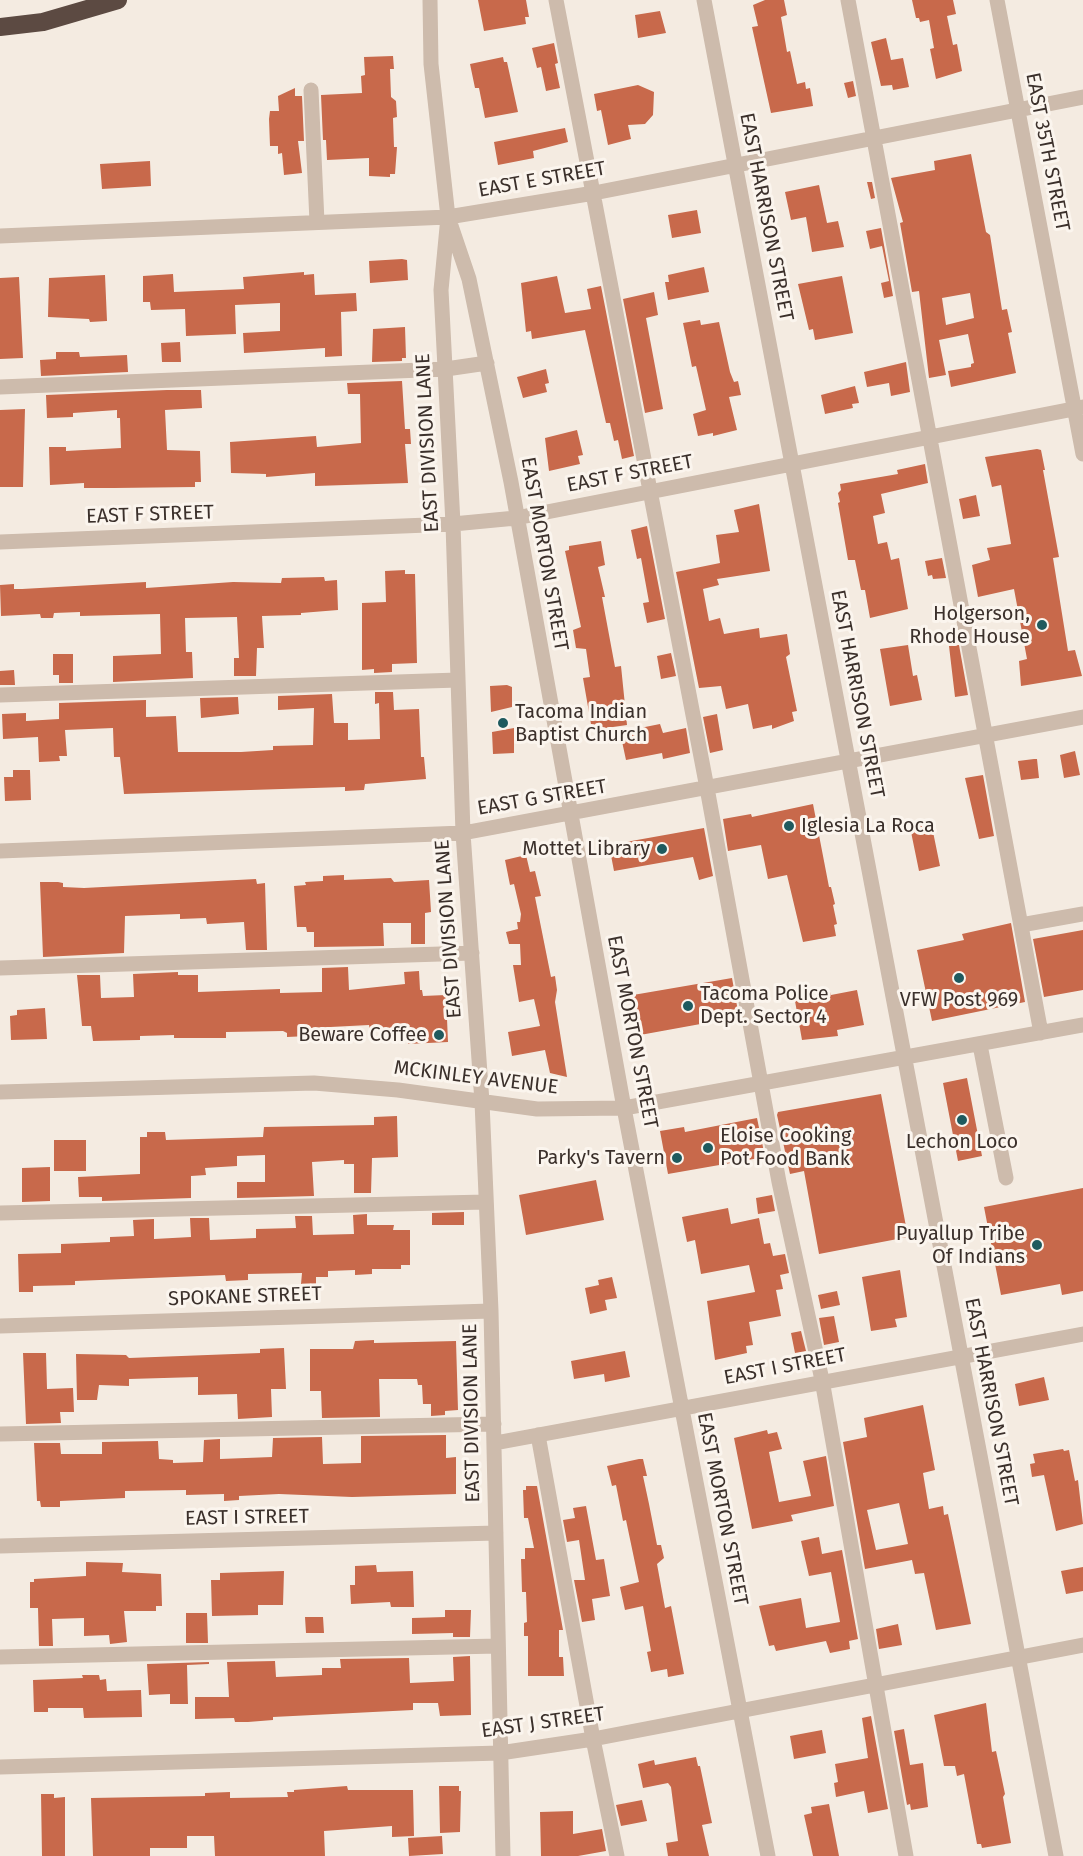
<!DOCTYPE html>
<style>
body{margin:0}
canvas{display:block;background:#f4ebe1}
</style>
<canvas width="1083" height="1856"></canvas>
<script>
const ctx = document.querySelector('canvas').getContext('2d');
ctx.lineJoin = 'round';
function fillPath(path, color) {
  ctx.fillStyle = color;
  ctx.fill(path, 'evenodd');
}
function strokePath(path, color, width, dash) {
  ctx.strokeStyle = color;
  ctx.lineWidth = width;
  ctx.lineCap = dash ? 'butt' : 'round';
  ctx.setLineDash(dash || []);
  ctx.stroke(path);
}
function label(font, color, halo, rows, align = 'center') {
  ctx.font = font + ' "Fira Sans",sans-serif';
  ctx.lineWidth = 6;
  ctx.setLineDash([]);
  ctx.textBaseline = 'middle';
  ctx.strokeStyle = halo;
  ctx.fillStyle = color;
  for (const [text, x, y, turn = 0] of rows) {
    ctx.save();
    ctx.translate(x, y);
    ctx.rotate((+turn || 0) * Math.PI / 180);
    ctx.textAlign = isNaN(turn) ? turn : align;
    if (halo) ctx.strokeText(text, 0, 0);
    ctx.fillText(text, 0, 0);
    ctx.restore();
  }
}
const building = new Path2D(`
 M478,0H526L529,17H525L526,24L484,31Z
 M765,0H784L787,15L781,17L787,52L790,51L797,84L805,82L806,89L810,88L813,106L771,113L752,27L758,26L753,5Z
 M912,0H953L956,14L947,16L953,45L957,44L962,71L936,79L930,49L934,48L929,20L920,22L919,18H916Z
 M660,11L666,33L638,38L635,15Z
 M886,38L891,60L903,58L909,87L893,90L892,85L881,86L871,42Z
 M554,43L558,63L555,64L560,88L546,91L541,67L537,68L532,48Z
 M393,56L394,69H390L391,97L396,101L397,117L393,118L394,147H397L395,174H390V177L369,176V158L327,160L326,140H323L321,95L362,93L361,76L365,75L364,57Z
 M503,57L504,62H507L518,112L485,118L479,88H475L470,64Z
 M853,81L856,96L848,98L844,83Z
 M638,85L654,92L653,115L645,124L628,125L631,139L608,145L601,110L597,111L594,94Z
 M295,88V96H302L304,141H298L302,173L284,175L282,153L278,154V146H270L269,119L270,111H279L278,96Z
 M565,128L568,142L533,151L534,158L498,165L494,142Z
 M971,154L986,232L990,235L1002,310L1007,309L1012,332L1008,333L1016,373L951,387L948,371L971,367V364L974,363L968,334L939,340L946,375L929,378L919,291L912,292L900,223L903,222L891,178L935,170L934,161ZM970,293L974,318L946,325L942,298Z
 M150,161L151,186L102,189L100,164Z
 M867,182H872L875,198L871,199Z
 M819,185L827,223L838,221L844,247L812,252L806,217L791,220L785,192Z
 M697,210L701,233L672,238L668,215Z
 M881,228L893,296L884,298L881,283L889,281L882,246L870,249L866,231Z
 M402,259L407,260L408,280L370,283L369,261Z
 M704,267L709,292L668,300L665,282H669L668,275Z
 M304,272V275L314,274L315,295L356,293L357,311L341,312L342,356L325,357V348L244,353L243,333L280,331V303L235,305L236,334L186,336L185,309L151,310L150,302H143V276L173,274L174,292L244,289L243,277Z
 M105,275L107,321L90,322L89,319L48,317L49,278Z
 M557,276L565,313L591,309L587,289L601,286L634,456L622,459L618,440L614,441L610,423H606L585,330L532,339L531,331L526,332L521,283Z
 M842,276L853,333L815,340L813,329L809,330L798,284Z
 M19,277L23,358L0,359V278Z
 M654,292L658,315L646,318L663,409L645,413L623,299Z
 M700,320L701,325L719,322L730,372L734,382L738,381L741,395L729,397L737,430L713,436V433L698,436L693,414L706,410L696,366L692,367L683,323Z
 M405,327L406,358H402V361L372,362L373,329Z
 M180,342L181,362H162L161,343Z
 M56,352H79L80,357L127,355L128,372L41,376L40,360L56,359Z
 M906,362L910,392L891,396L889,383L867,387L864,372Z
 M546,369L549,383L545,384L547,392L523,398L517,377Z
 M402,381L405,429H410L411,444H405L408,483L315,486V473L266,477V474L231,473L230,442L316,436L317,447L361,443L360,394H348L347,383Z
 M855,386L859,403L852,404L853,408L825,414L821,395Z
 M167,390H201L202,408L165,410L167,450L200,451L201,482H195V487L114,488H84V483L50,485L49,447H66V451L121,448L120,418H117V410L73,413V417L47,418L46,395Z
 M25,409L23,487H0V410Z
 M577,430L583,455L578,456L580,464L549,471L545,438Z
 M1037,449L1041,450L1045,470H1043L1059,557L1053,558L1068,651L1075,650L1082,676L1021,686L1019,661L1027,659L1014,589L978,597L972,565L990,560L987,548L1011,544L1001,485L992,487L985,457Z
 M925,464L928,483L881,494L885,513L873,516L878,544L887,542L891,560L899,558L908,609L870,618L865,590H861L855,560H848L838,503L840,502L838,493L841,490L840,484L898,474L897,470Z
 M976,495L980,516L963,519L959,499Z
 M759,504L770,571L717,579L719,585L703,589L709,621L720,618L724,634L759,628L760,638L787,634L790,654L786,657L797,711L792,712L794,721L772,729V725L753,729L748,704L726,709L721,686L699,688L676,572L720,563L716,535L739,532L734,510Z
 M647,526L665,619L647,623L643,603L649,602L641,558L637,559L631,530Z
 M601,541L605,565L598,567L605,597H602L615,667L621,666L627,725L592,730L583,678L590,677L586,649L576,648L573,630L581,627L565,551L569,550V546Z
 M942,558L946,578L933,579L932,575L928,576L925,561Z
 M405,570V574H415L417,663L392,664V672L374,673V669L362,670V603L386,602L385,571Z
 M324,577L325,581L337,580L338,610L301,613V615L262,616L264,648H257L256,676H234V658H239L237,617L185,618L186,652H192L193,678L113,682V656L161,654L160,614L80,616V612L54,613L53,618H41L40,614L1,616L0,585L14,584V589H22L146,582V588L233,582L281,583L282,578Z
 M908,645L913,676L917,675L922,700L890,706L880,649Z
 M959,645L968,695L955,697L949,646Z
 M671,653L676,676L661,679L657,656Z
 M53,654H73V683H59V675H53Z
 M14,670L15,685H0V671Z
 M507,685L512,687V707L491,712L490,686Z
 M375,692H393L394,710L419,709L421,757H424L426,779L365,784L364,790L345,791V787L124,794L120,757H114L113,728L65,730L67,756H59L60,761L39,762L38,737L3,739L2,714L26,713V721L59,719V703L146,700V717L176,716L178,752H241L273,750V746L313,745L314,708L278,710V696L332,694L334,723H348V740L380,739L379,703L375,704Z
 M238,697L239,714L201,718L200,698Z
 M717,714L723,750L710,753L703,717Z
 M660,724L663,733L686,728L690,753L663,759L662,753L626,760L620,732Z
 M514,728V753L493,754L492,732Z
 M1075,751L1080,775L1064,778L1060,755Z
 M1034,759H1037L1039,778L1021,780L1018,761Z
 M13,770H30L31,800L5,801L4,777H13Z
 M983,775L994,836L979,839L965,778Z
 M813,804L829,887H831L835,904L833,905L837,924L834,925L836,936L803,942L787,875L768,879L761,845L728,851L723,819L751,814L752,817Z
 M931,822L940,866L919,871L910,827Z
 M704,828L713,876L699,880L693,857L614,871L609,845Z
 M526,855L530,872L535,871L541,896L535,897L551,977L555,976L557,990L555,1002L567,1077L550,1073L545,1050L512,1056L508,1032L540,1026L534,999L519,1002L513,965H521L520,944H509L506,932L518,929L517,922H520L521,914L514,884L510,885L505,860Z
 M344,875V880L391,878L394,882L429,880L431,912L425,913V944H411V923H383L384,946L314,947V932H307L306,927H297L294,886L306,885L305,882L323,881V876Z
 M256,879L257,884L265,883L267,950H246L244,922L207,924L206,918L180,919V914L125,916L124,953L43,957L40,882H58L63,883V887L84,888Z
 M1011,923L1025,1002L932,1021L917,950L964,940L962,934Z
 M1083,930V990L1044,997L1033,939Z
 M348,967L349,990L405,984L404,972L419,971L420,990H422L423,996L446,995L448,1042L408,1044L407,1028L370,1030L369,1025L311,1028L307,1030L308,1036L287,1037V1033L283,1031L226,1032V1038H174V1035L140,1036V1040L93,1041L91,1026H82L77,975H100L101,998L134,997L133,974L178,972V975H198V992L280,989V993L322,992V968Z
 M732,978L739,1017L640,1035L633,995Z
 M857,990L864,1025L837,1030L838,1036L802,1040L795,1001L830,992L831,995Z
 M45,1008L47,1039L11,1040L10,1016L17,1015V1010Z
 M967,1078L982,1156L958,1161L943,1083Z
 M881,1094L908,1237L819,1254L804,1171L790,1174L777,1115L778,1112Z
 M397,1116L398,1157L372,1158L371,1193H354V1164H344V1160L312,1162L314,1196L237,1198V1182H265V1155L237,1156V1166L205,1168L206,1175L191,1176V1198L102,1201V1197H79L78,1177L140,1174V1137H147V1132H165L166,1140L263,1137L264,1127L374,1125V1117Z
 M757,1118L765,1157L668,1174L660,1131L684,1127L685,1132Z
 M54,1140H86V1171H54Z
 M50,1167V1201L22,1202V1168Z
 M596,1180L604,1220L526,1235L519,1195Z
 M1083,1188V1291L1062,1295L1060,1284L1001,1295L984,1207Z
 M772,1195L775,1211L758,1214L756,1198Z
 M728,1208L731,1224L759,1218L764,1244L770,1243L773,1256L785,1254L789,1273L780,1275L783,1289L776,1290L781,1316L749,1322L753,1345L746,1346L747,1353L715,1360L707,1301L755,1292L749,1265L701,1274L695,1240L687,1242L682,1217Z
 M464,1212V1225H432V1213Z
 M367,1214V1225H394L393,1230H410V1265H401V1269H372V1274L355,1275V1270L328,1271V1277H316V1284H301L302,1273L248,1274V1280L226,1281L225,1275L75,1281V1285L33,1286V1292H19L18,1254L61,1253V1244L110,1242V1237L134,1236L133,1220L154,1219V1239L191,1237L190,1218H209L210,1240L256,1238V1229L296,1228L295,1216H312L313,1235L354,1234L353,1215Z
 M900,1270L907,1317L895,1319L897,1327L871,1331L862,1277Z
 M612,1277L617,1298L605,1300L607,1310L590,1314L585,1288L599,1285L598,1280Z
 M837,1291L840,1305L821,1309L818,1295Z
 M834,1316L839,1342L824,1345L819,1318Z
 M801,1331L806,1351L795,1353L791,1333Z
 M374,1340V1343L456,1341L458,1410L445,1411V1415L431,1416V1404H423L422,1385H418L417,1379H379L380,1417L322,1418L321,1391H310V1349H353L355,1341Z
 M284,1348L286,1389H271L272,1417L238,1419L237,1394L198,1395V1377L129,1379V1386L99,1385L97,1400H77L76,1354L126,1355L129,1358L260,1353V1349Z
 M625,1351L630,1377L605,1382L604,1374L574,1379L571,1361Z
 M23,1353H46L47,1389L73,1388L74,1412H60L61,1423L26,1424Z
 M1044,1377L1049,1400L1019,1406L1015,1384Z
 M923,1405L935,1470L923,1473L929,1509L943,1506L944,1515L948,1514L971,1624L936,1630L924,1573L915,1574L912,1560L865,1569L843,1442L867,1437L864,1418ZM899,1503L908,1544L876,1550L867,1510Z
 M767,1430L768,1434L777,1432L782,1449L769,1452L779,1502L811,1496L803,1461L826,1456L834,1506L791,1515L793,1521L752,1529L734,1438Z
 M446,1435V1458L456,1457V1494L352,1497L279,1494L239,1496V1500L224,1501V1494L186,1495V1490L125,1491V1498L60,1501V1507H41L40,1501H37L34,1443H60L61,1454H102V1442L158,1441L159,1459L173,1460V1463L203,1462L204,1440L220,1439V1459L272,1457L273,1438L322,1437L323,1464L361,1463V1436Z
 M1063,1449L1064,1451L1069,1450L1075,1481L1078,1480L1083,1524L1056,1531L1044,1475L1032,1477L1030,1464L1035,1463L1033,1454Z
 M639,1459H643L647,1476H643L649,1504L657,1545H661L664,1558L657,1564L665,1608L671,1606L684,1674L668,1677L667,1669L651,1672L647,1652L651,1651L643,1606L625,1610L620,1587L639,1582L626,1520L623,1521L616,1485L612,1486L607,1466Z
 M526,1486H537L563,1630H559V1657H563L564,1676H528V1636H524V1623L527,1622L526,1592H522L521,1559H525V1548H534L528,1518H524L523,1490H526Z
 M586,1506L596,1560L604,1559L610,1596L592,1599L595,1620L582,1622L574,1580H585L579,1540L567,1542L563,1520L575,1518L573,1508Z
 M819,1537L822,1554L842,1550L858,1639L849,1641L850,1649L830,1653L826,1641L776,1651L774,1645L769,1646L759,1606L801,1598L806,1628L840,1622L831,1572L809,1576L801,1541Z
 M86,1562L123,1563L122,1572L161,1574L162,1606H156V1611H124L127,1642L110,1644L109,1635L84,1636V1618L52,1619L53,1646H39L38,1608H30V1582H34V1579L86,1576Z
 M376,1565L377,1572L413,1571L414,1607H391L390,1602L351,1604L350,1585H355V1566Z
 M1083,1567V1591L1066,1594L1061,1571Z
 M284,1571L283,1605H258V1615L212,1616L211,1580H220V1573Z
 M445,1610H471L470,1637H453V1633L412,1634V1618L445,1617Z
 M186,1613H207L208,1643H186Z
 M305,1617H323L324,1633H306Z
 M898,1624L902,1645L879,1649L876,1629Z
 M470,1656L471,1715L440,1716L438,1703H413V1710L273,1717V1720L248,1722H235L234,1718L195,1719V1697H229L227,1662L275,1661L276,1677L322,1675V1668H341L340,1659L409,1658L410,1683L454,1681L453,1657Z
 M209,1662V1664L187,1665L188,1704H170V1694L149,1695L147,1664Z
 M82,1675H99L100,1680L106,1679L107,1691L141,1690L142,1717L84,1718L83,1708H48V1712H34L33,1680L83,1678Z
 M986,1703L992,1752L996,1751L1005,1794L1003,1797L1011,1843L982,1848L981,1844H977L964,1774L957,1776L955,1766H944L934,1715Z
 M871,1716L888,1809L868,1813L864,1791L836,1797L834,1783L838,1782L835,1764L868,1758L862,1718Z
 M904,1729L910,1765L923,1763L928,1807L911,1810L910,1804L907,1805L894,1731Z
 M822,1730L826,1753L794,1759L790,1736Z
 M696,1757L698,1766H700L712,1823L702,1825L709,1856H668L666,1843L678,1841L671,1787L668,1783L643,1788L638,1764L654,1760L655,1765Z
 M347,1786L348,1790H413L414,1836L392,1837V1826L324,1831L325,1856H215L214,1836H187V1848H150V1856H93L91,1798L205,1796V1793L230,1792V1798L288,1797L287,1792H294V1790Z
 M439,1786H459V1791H461L460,1832L440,1833Z
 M41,1794H54V1798L65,1797V1856H42Z
 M642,1800L647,1821L621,1826L616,1805Z
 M829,1804L839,1856H813L804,1815L812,1813L811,1807Z
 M573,1811V1834L602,1829L606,1851L578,1856H541L540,1812Z
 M442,1836L443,1854L409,1856L408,1838Z`);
const minor = new Path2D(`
 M430,0L431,64L448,217L441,290L453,524L463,833L482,1102L491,1311L503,1856
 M556,0L707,788L779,1182L822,1380L906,1856
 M704,0L1056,1856
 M848,0L1041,1033
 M997,0L1083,454
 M311,90L317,222
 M449,220L469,279L511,482L624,1108L768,1856
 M0,236L448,217L594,193L1083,97
 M0,387L446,369L487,363
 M0,542L453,524L516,518L1083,407
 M0,695L458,680
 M0,851L463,833L1083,717
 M1021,925L1083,914
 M0,968L472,953
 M980,1045L1006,1178
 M0,1092L314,1083L398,1090L537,1109L624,1108L1083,1025
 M0,1213L486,1202
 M0,1326L491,1311
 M0,1434L494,1424
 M538,1435L593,1739L617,1856
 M495,1443L1083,1334
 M0,1546L496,1533
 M0,1657L498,1646
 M0,1767L500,1753L593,1739L1083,1645`);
const highway = new Path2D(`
 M0,27L43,22L118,0`);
const markers = [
 [1042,625,6,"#1f5a5e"],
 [503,723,6,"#1f5a5e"],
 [789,826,6,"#1f5a5e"],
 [662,849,6,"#1f5a5e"],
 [959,978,6,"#1f5a5e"],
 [688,1006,6,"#1f5a5e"],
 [439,1035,6,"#1f5a5e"],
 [962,1120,6,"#1f5a5e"],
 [708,1148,6,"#1f5a5e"],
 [677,1158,6,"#1f5a5e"],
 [1037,1245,6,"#1f5a5e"]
];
const streetNames = [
 ["EAST 35TH STREET",1047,152,79],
 ["EAST E STREET",542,180,-10],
 ["EAST HARRISON STREET",766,217,79],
 ["EAST DIVISION LANE",428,443,-93],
 ["EAST F STREET",630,474,-11],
 ["EAST F STREET",150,515,-2],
 ["EAST MORTON STREET",544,554,80],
 ["EAST HARRISON STREET",857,694,79],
 ["EAST G STREET",542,798,-10],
 ["EAST DIVISION LANE",449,929,-94],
 ["EAST MORTON STREET",632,1032,79],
 ["MCKINLEY AVENUE",476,1078,7],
 ["SPOKANE STREET",245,1297,-2],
 ["EAST I STREET",785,1367,-11],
 ["EAST HARRISON STREET",991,1402,79],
 ["EAST DIVISION LANE",472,1413,-91],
 ["EAST MORTON STREET",722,1509,79],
 ["EAST I STREET",247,1518,-1],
 ["EAST J STREET",543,1723,-8]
];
const poiNames = [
 ["Holgerson,",1030,614],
 ["Rhode House",1030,637],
 ["Tacoma Indian",515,712,"left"],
 ["Baptist Church",515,735,"left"],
 ["Iglesia La Roca",801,826,"left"],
 ["Mottet Library",650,849],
 ["Tacoma Police",700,994,"left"],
 ["Dept. Sector 4",700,1017,"left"],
 ["VFW Post 969",959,1000,"center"],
 ["Beware Coffee",427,1035],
 ["Eloise Cooking",720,1136,"left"],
 ["Pot Food Bank",720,1159,"left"],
 ["Lechon Loco",962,1142,"center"],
 ["Parky's Tavern",665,1158],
 ["Puyallup Tribe",1025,1234],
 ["Of Indians",1025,1257]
];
fillPath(building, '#c8694b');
strokePath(minor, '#cdbbac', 15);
strokePath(highway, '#5c4a42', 18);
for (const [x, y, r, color] of markers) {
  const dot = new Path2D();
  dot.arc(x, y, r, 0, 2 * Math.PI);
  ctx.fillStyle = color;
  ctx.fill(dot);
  strokePath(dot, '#fbf5ee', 2);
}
label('20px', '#3b302b', '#fbf5ee', streetNames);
label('20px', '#3b302b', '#fbf5ee', poiNames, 'right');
</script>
